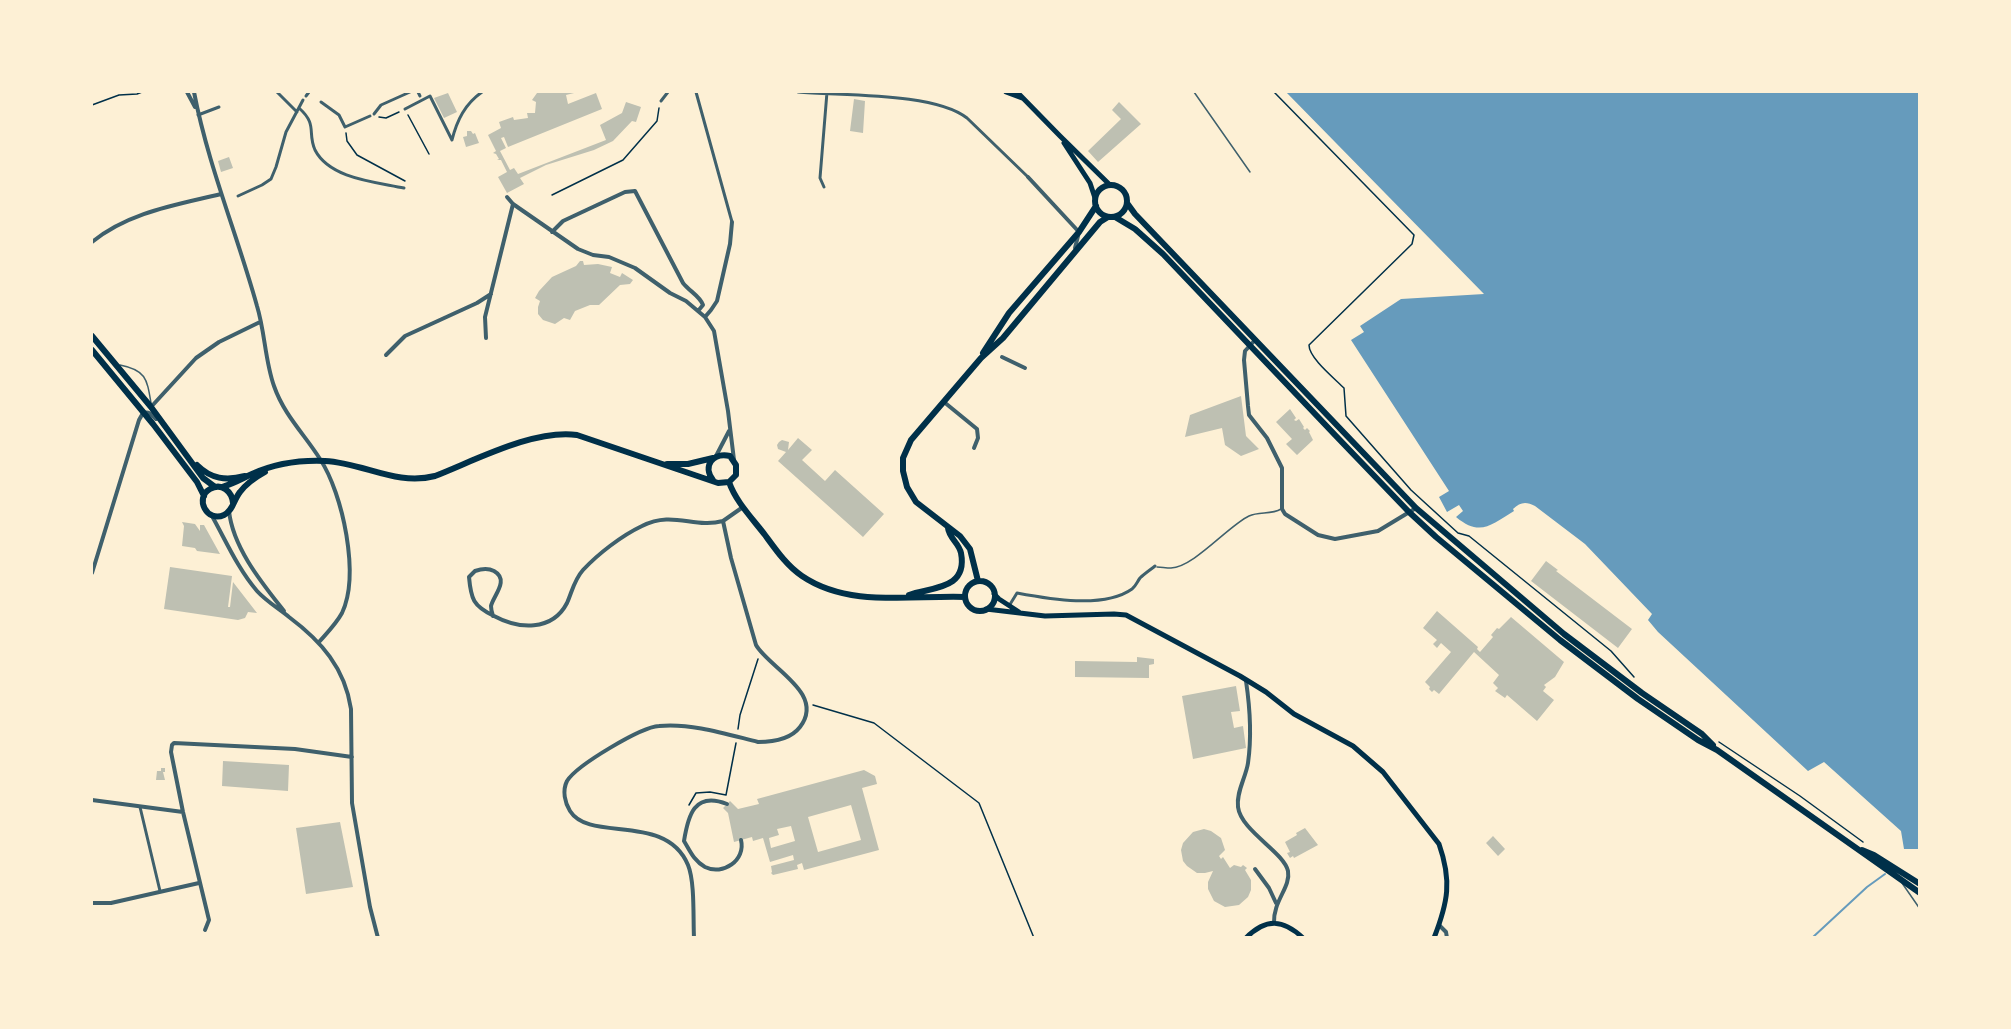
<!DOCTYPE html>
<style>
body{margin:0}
#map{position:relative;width:2011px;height:1029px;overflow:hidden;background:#fdf0d5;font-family:Ubuntu,sans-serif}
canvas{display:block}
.frame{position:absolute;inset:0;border:93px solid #fdf0d5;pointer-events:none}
</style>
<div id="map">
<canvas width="2011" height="1029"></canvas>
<div class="frame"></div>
</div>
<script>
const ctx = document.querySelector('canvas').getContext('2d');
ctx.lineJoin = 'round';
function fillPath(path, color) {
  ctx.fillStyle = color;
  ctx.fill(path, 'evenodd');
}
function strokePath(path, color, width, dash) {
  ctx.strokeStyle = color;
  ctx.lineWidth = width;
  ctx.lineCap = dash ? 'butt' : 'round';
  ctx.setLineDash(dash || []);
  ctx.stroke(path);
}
const water = new Path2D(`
 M1286,92H1919V849H1904L1901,831L1824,762L1808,771L1658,632L1648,620L1652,614L1585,544L1535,506C1526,501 1520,502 1513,509L1514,511C1491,525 1480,537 1456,517L1463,511L1459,505L1447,512L1439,497L1449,491L1351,340L1364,332L1360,326L1401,299L1484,294Z`);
const stream = new Path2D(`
 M1812,938L1867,887L1885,874`);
const building = new Path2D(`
 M544,92H578L566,95L568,104L596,93L602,109L508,147L504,137L501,138L506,148L500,151L510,170L514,168L518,174L606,140L600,125L622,113L626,102L641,107L636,122L632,121L613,141L594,150L546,165L520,178L524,184L507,193L498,177L507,172L501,160H497L499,159L496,154L493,153L496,151L488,135L501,128L499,122L513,117L514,120L528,118L527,113H535L536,102L532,100L537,93Z
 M448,93L457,112L444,118L434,98Z
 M854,99L865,101L863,133L850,131Z
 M1119,102L1141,124L1098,162L1088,151L1121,119L1112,110Z
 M467,131H471L473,134L475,133L479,143L466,147L463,137L467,136Z
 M229,157L233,168L221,172L218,161Z
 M580,261H583L584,265L598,264L612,267L610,273L620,277L622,273L633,280L630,284L620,285L599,305H590L575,311L570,320L564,318L555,324L543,320L538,314V307L540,301L535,298L539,291L552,277L576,266Z
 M1241,396L1246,436L1259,449L1241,456L1225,445L1222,428L1185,437L1190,415Z
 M1290,409L1296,418L1294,420L1296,421L1299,419L1304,427L1303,428L1305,430L1307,428L1310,431L1309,432L1313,440L1297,455L1286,444L1292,439L1276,422Z
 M798,438L812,450L802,460L825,481L835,470L884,514L863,537L778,461L786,452L778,449L777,445L779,442L782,440L789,442L788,450Z
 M182,522L195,524L200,531V525H204L220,554L197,551L195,548L182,546L184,526Z
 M1546,561L1558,570L1556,571L1632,629L1618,648L1531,581Z
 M170,567L232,576L228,607H230L233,582L257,613L248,612L245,618L238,620L164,609Z
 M1437,611L1478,647L1477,649L1480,652L1493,637L1491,635L1497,628L1499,629L1511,617L1564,662L1555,677L1544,685L1546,687L1543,691L1554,700L1537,721L1507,695L1505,698L1495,691L1498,688L1493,683L1499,675L1474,652L1439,694L1434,690L1432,692L1429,689L1430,687L1425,682L1451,652L1441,643L1437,648L1433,644L1437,640L1423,628Z
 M1137,657L1154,659V664L1149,665V678L1075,677V661L1137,662Z
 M1236,686L1240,711L1231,712L1234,728L1243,726L1246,748L1193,759L1182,696Z
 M223,761L289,765L288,791L222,786Z
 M161,768H165V772H163L165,780H156L157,771H161Z
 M864,770L875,776L877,784L862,788L879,850L804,870L802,863L797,865L798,869L773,875L771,873L772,872L771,866L794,860L793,855L770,862L763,838L753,841L752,837L734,842L728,813L723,808L730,801L738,809L759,804L757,799ZM851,805L861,840L818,852L808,817ZM791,826L795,841L771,848L769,838L779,835L777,829Z
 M340,822L353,887L306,894L296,828Z
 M1305,828L1318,845L1294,858L1293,856L1290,858L1287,853L1290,852L1285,842L1297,835L1296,833Z
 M1204,829L1211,831L1221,838L1225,850L1219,856L1221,859L1223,857L1230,868L1234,865L1241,867L1243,865L1247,868L1245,870L1251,880V890L1248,897L1239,905L1225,907L1214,901L1208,889V882L1213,871L1205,873H1197L1187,866L1183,861L1181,850L1183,843L1193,832Z
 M1493,836L1505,849L1498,856L1486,843Z`);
const path = new Path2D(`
 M1274,92L1414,235L1412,244L1309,345C1309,358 1334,378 1344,388L1346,416L1411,490L1458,533L1469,536L1611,651L1634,677
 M92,105L119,95L137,94L142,92
 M408,115L429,154
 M379,117L386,118L399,112
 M346,133L347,141L357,155L405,181
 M552,195L623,160L657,121L659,108
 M813,705L874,723L979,803L1034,938
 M738,729L740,715L758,659
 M1719,742L1800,796L1863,842
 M689,805L696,793L710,792L726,795L736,743`);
const service = new Path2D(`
 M1194,92L1250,172
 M120,365C146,370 147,379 151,403
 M1157,567C1161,567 1166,568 1171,568C1194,567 1228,526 1249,516C1259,511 1271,515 1281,509
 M1902,883L1920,909`);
const pedestrian = new Path2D(`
 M277,92L297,112
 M418,92L420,96
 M696,92L732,222
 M798,92C841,96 934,92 967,118L1028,177
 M306,96L309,92
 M661,101L668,92
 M321,102L339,115L345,127L370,116
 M299,108C318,125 307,132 315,150C330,179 376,182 404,188
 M405,109L430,96L452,140
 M374,114L381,105L410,92
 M198,115L219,107
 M452,140C457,120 465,104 482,92
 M824,187L820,178L827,92
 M238,196L262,185L271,179L276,167L286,132L303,100
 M1009,606L1017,593C1049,599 1104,609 1132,589C1136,586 1137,582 1140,578C1144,574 1150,570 1155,566
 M140,807L160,891`);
const minor = new Path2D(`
 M187,92L195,107
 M194,92C208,165 237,234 257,306C265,332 265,361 274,386C284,415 305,435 320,459C343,494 360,575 342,613C336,624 327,633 319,642
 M1028,177L1079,232L1075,248
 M507,197L513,204L578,249L593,255L609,257L635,268L670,293L686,301L705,317L714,331L728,411L734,460
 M552,232L563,221L625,192L635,191L683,283C689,291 700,296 703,305L698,311
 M92,242C129,212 176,205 221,194
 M705,317L711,310L717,301L730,244L732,222
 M486,338L485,317L513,204
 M1255,340L1245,351L1244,360L1248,406L1249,415L1267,438L1282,468V509L1285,514L1318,535L1335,539L1378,531L1416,508
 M386,355L405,336L477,303L491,294
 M1002,357L1025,368
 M944,402L977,429L978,438L974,448
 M151,407L196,358L219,342L260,322
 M716,456L729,431
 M229,511C233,548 262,583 284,611
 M212,516C226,541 238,569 257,591C266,601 278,608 289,617C321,641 345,668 351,709L352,803L370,907L378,938
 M92,573L139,420L143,413C150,411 152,415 156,419
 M493,616C492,613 491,610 491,606C493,596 510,580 494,571C488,568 481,569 475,571L469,577C471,599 473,606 494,616C518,629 552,632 567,603C572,592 574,580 583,570C598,554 621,536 642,526C673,510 694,529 723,521
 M1246,681C1250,708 1252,735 1248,763C1246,777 1236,792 1238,807C1241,831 1284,852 1288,871C1291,887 1273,901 1274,923
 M92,800L183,812
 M727,804C694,791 688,816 684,841C690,851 694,861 705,867C723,876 746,860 741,840
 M1255,869L1269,888L1276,903
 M92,903H111L199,883
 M1439,925L1446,932L1447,938
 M205,930L209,920L183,812L171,752L172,745L174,743L295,749L352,757
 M694,938C693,918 695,882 688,865C666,812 590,843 570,811C565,803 562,791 567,781C577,765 641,727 659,726C692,723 726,734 758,742C773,742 790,740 800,727C826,693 769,668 756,645L731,558L723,521L743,507`);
const secondary = new Path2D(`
 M1006,92L1022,98
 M1017,92L1060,136L1110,185
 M1064,143L1090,183L1095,198
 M994,594L999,599L1019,612
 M986,609L1045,616L1114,614L1126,615L1240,676L1266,692L1294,714L1353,746L1383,772L1439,844C1452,881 1448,902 1434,938
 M1246,938C1266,918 1283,919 1303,938`);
const primary = new Path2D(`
 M1095 201a16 16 0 1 1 32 0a16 16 0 1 1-32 0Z
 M1127,203L1135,214L1416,508L1564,634L1642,693L1702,734L1713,745
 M1115,217L1135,229L1163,254L1336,436L1409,512L1436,537L1560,640L1638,699L1698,740L1717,750L1920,893
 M92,336L151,407L203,478L215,487
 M92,350L153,424L197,482L204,496
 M983,353L1009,313L1079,232L1096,206
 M667,464H688L713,458
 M197,465C211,479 226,481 245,476
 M729,482C736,502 752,518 765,535C776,550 787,566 802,576C849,608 911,595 965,597
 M222,487C235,483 241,479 252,474C274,464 301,460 325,461C364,463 396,486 435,476C476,460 534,429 577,435L718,483L729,482L736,475V465L730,456C713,452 702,466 713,480
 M233,503C232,492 222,482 210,489C194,498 207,523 224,515C233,511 234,499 240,492C246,484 256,477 265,472
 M978,581L970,549L960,536L916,502L907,487L903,471V458L911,440L981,358L1003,338L1100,222L1108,217
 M965 596a15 15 0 1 1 30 0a15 15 0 1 1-30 0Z
 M909,595C931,587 968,590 961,553C959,543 949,538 948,528
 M1862,850L1874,855L1920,884`);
fillPath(water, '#669bbc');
strokePath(stream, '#669bbc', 2);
fillPath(building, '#bec0b2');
strokePath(path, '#003049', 1.5);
strokePath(service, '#3f606c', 1.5);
strokePath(pedestrian, '#3f606c', 3);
strokePath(minor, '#3f606c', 4);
strokePath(secondary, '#003049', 5);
strokePath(primary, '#003049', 6);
</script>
